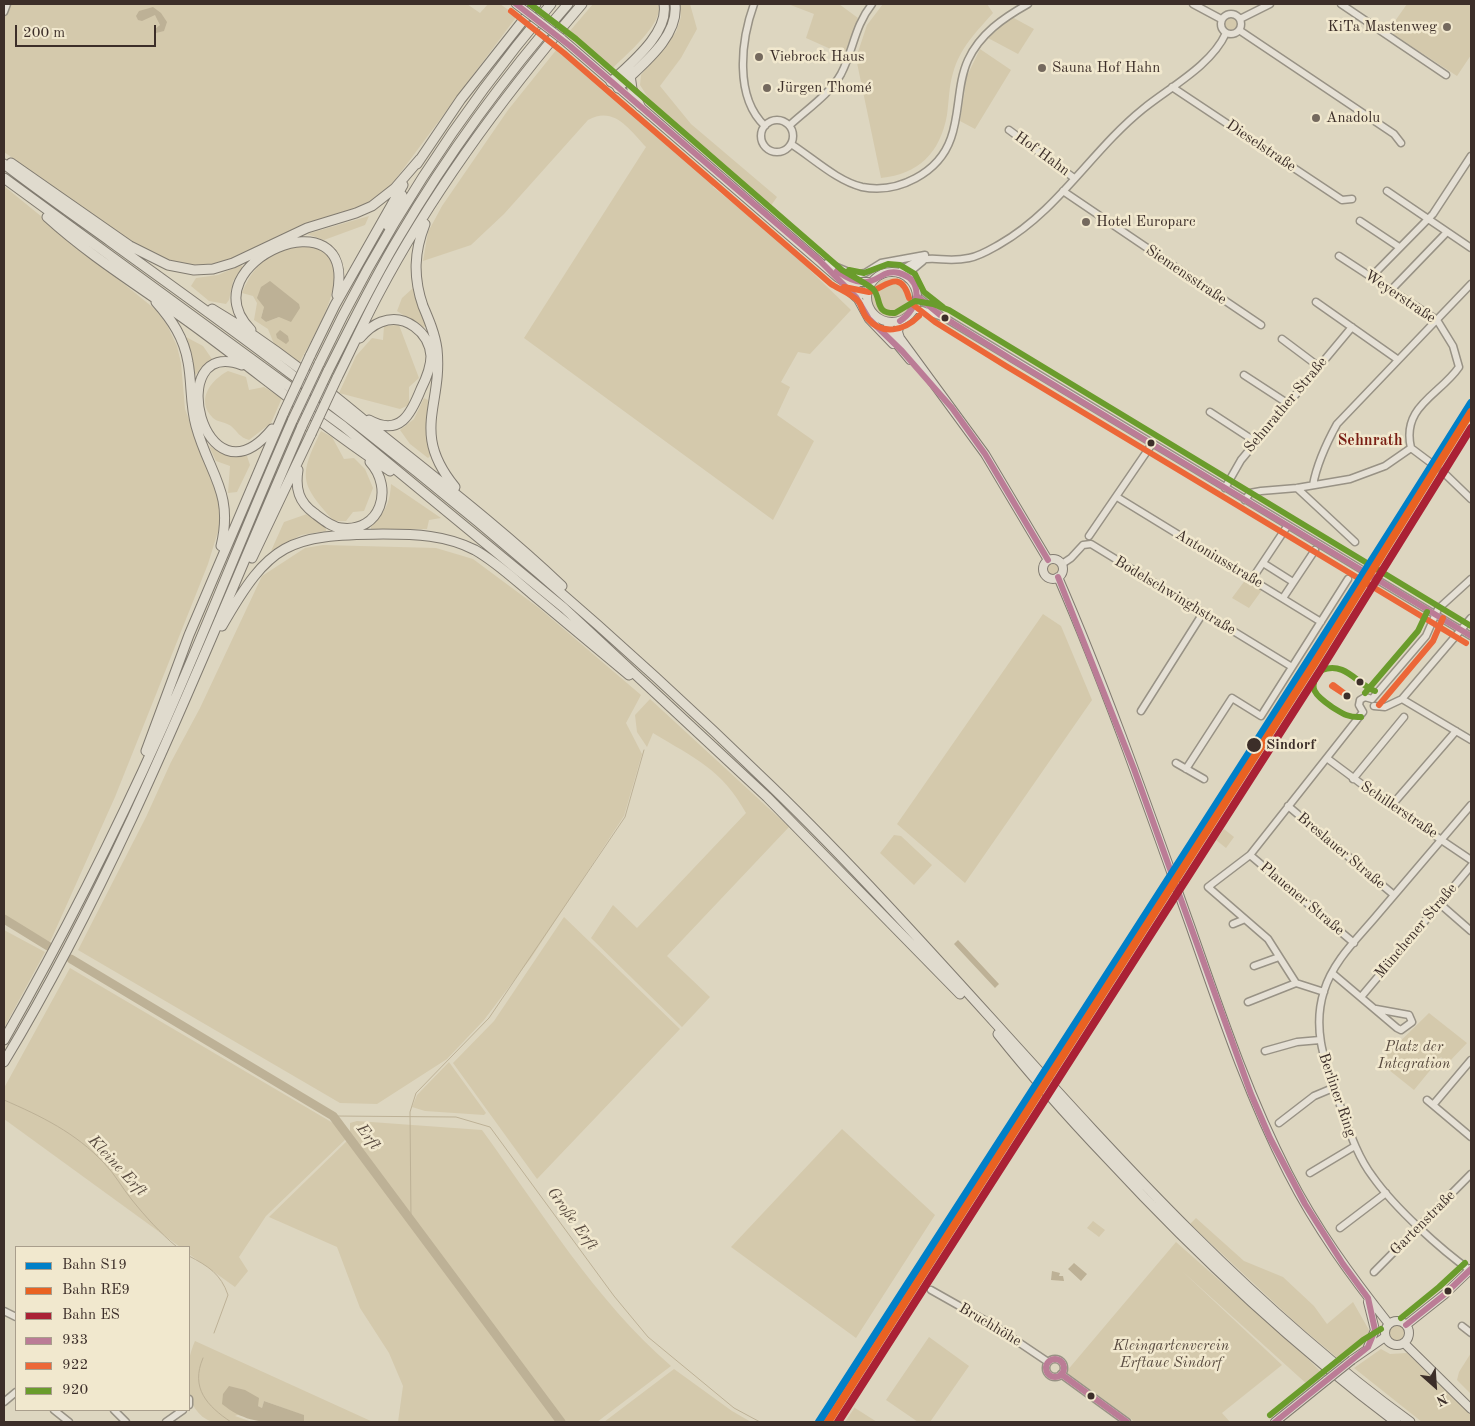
<!DOCTYPE html>
<meta charset="utf-8">
<style>
body{margin:0}
#map{position:relative;width:1475px;height:1426px;overflow:hidden;background:#ddd6c0;font-family:"Old Standard TT",serif}
canvas{display:block}
.frame{position:absolute;inset:0;border:5px solid #3c2e29;pointer-events:none}
.legend{position:absolute;left:15px;top:1246px;width:175px;height:165px;box-sizing:border-box;background:#f1e8ce;border:1px solid #a99e8c;margin:0;padding:6px 9px;list-style:none;font-size:15px;color:#3c2e29}
.legend li{display:flex;align-items:center;gap:10px;height:25px}
.legend b{width:25px;border:1px solid #a99e8c}
.north{position:absolute;left:1410px;top:1361px;width:50px;height:50px;-webkit-text-stroke:4px #f1e8ce;paint-order:stroke;rotate:154deg;font-size:14px;font-weight:700;line-height:20px;text-align:center;color:#3c2e29}
.north::after{content:'';display:block;margin:auto;width:18px;height:22px;background:#3c2e29;clip-path:polygon(50% 0,100% 100%,50% 72%,0 100%)}
.scale{position:absolute;left:15px;top:25px;width:141px;height:22px;box-sizing:border-box;border:2px solid #3c2e29;border-top:0;padding-left:6px;font-size:15px;line-height:18px;white-space:nowrap;color:#3c2e29;-webkit-text-stroke:4px #f1e8ce;paint-order:stroke}
</style>
<div id="map">
<canvas width="1475" height="1426"></canvas>
<div class="frame"></div>
<ul class="legend">
<li><b style="height:6px;background:#0080c8"></b>Bahn S19</li>
<li><b style="height:6px;background:#e96222"></b>Bahn RE9</li>
<li><b style="height:6px;background:#aa2135"></b>Bahn ES</li>
<li><b style="height:6px;background:#bb7c96"></b>933</li>
<li><b style="height:6px;background:#ec6738"></b>922</li>
<li><b style="height:6px;background:#6a9c2c"></b>920</li>
</ul>
<div class="north">N</div>
<div class="scale">200 m</div>
</div>
<script>
const ctx = document.querySelector('canvas').getContext('2d');
ctx.lineJoin = 'round';
function fillPath(path, color) {
  ctx.fillStyle = color;
  ctx.fill(path, 'evenodd');
}
function strokePath(path, color, width, dash) {
  ctx.strokeStyle = color;
  ctx.lineWidth = width;
  ctx.lineCap = dash ? 'butt' : 'round';
  ctx.setLineDash(dash || []);
  ctx.stroke(path);
}
function label(font, color, halo, rows, align = 'center') {
  ctx.font = font + ' "Old Standard TT",serif';
  ctx.lineWidth = 5;
  ctx.setLineDash([]);
  ctx.textBaseline = 'middle';
  ctx.strokeStyle = halo;
  ctx.fillStyle = color;
  for (const [text, x, y, turn = 0] of rows) {
    ctx.save();
    ctx.translate(x, y);
    ctx.rotate((+turn || 0) * Math.PI / 180);
    ctx.textAlign = isNaN(turn) ? turn : align;
    if (halo) ctx.strokeText(text, 0, 0);
    ctx.fillText(text, 0, 0);
    ctx.restore();
  }
}
const green = new Path2D(`
 M4,4H467L480,13L488,4H500L517,16L392,184L381,196L360,208L304,225L219,265L180,266L137,246L4,152Z
 M593,4H659C663,25 626,54 612,69L569,32Z
 M679,4H690L697,29L681,58L660,86L691,124L777,197L770,207L654,107L640,85L641,75L676,32L681,17Z
 M788,4H839L858,18L844,55L806,38L814,14Z
 M883,4H987L993,13C976,32 960,48 953,73C949,86 949,101 947,115C940,153 919,174 881,178L856,58L867,25Z
 M1407,4H1471V55L1457,76L1388,31Z
 M1012,17L1034,29L1018,54L988,38Z
 M1224 24a7 7 0 1 1 14 0a7 7 0 1 1-14 0Z
 M557,49L563,51L716,181L713,187L781,242L851,310L810,354L798,352L781,382L790,387L777,415L814,441L773,520L524,338L646,147C628,128 614,106 588,120L504,214L471,245L423,261L428,232L442,206L508,110Z
 M980,49L1011,70L975,129L960,121L967,76Z
 M4,186L156,310L167,325L177,346L181,363L185,409L220,503V525L208,564L115,797L50,942L4,916Z
 M369,216L365,225L324,240L307,234Z
 M308,243C314,246 322,249 326,253C352,277 312,338 299,364L274,344L268,329L254,320L257,303L253,296L242,293C257,257 273,253 308,243ZM264,307L279,317L266,322L261,318Z
 M241,265L243,268L233,281L229,300L226,304L209,301L191,286L196,278L218,275Z
 M871 298a20 20 0 1 1 40 0a20 20 0 1 1-40 0Z
 M413,288L426,325L423,328L397,311L402,298Z
 M399,325L419,378L409,387V405L400,409L339,393L356,356L372,338L383,340L384,326Z
 M186,337L203,346L212,359L195,375Z
 M228,371L246,377L249,390L264,387L282,398L271,423L249,440C239,437 238,432 231,426C226,422 217,422 213,418C195,400 211,380 228,371Z
 M424,398L428,400L427,433L431,455L428,458L410,444L400,430L414,419Z
 M321,431L332,437L344,459L354,458L365,469L373,488L364,511L353,512L346,521H334C299,483 299,476 321,431Z
 M209,446L229,456H247L250,465L237,492L228,493L230,466L216,461Z
 M391,484L441,518L429,520L427,529H371V525C385,513 390,503 391,484Z
 M307,514L326,527V531L301,535L271,551L284,522Z
 M323,545L436,548L473,559L539,608L641,695L626,723L642,754L624,816L531,958L484,1020L447,1059L377,1104L340,1103L78,950L146,817L171,762L200,708L262,576L305,548Z
 M1045 569a7 7 0 1 1 14 0a7 7 0 1 1-14 0Z
 M1246,579L1262,590L1249,608L1232,598Z
 M1043,614L1061,626L1092,700L965,883L897,824Z
 M650,699L789,827L667,956L710,997L682,1027L591,938L613,905L637,928L746,813C722,769 694,758 653,733L647,747L637,732L635,715Z
 M1224,829L1234,837L1226,848L1216,840Z
 M894,835L901,836L932,865L914,885L880,853Z
 M564,917L680,1029L537,1179L453,1063L494,1021Z
 M4,930L45,952L4,1028Z
 M70,968L338,1126L348,1137L266,1216L239,1257L248,1271L235,1287L189,1254V1247H180L4,1119V1088Z
 M1429,1013L1467,1043L1448,1063L1441,1057L1414,1090L1379,1062Z
 M449,1062L486,1113L484,1115L425,1111L412,1107L417,1095Z
 M357,1121L482,1130C541,1211 595,1300 671,1366L597,1422H398L403,1386L389,1353L360,1308L337,1247L269,1217L350,1138V1123Z
 M842,1129L935,1215L856,1338L731,1247Z
 M1196,1218L1244,1261L1283,1277L1314,1306L1327,1324L1353,1302L1369,1330L1368,1342L1340,1360L1297,1324L1190,1224Z
 M1093,1221L1105,1230L1099,1237L1087,1228Z
 M1176,1242L1305,1356L1323,1374L1309,1386L1182,1271L1282,1365L1222,1413L1230,1422H1135L1066,1372Z
 M1387 1333a9 9 0 1 1 18 0a9 9 0 1 1-18 0Z
 M929,1337L969,1366L930,1422H918L886,1400Z
 M195,1341L373,1422H304L303,1415L264,1401L262,1408L258,1406L235,1416L252,1422C241,1422 223,1426 213,1422C181,1412 184,1365 195,1341Z
 M1381,1349L1390,1354L1407,1353L1471,1414V1422H1422L1354,1368Z
 M1471,1353V1394L1457,1380L1459,1372Z
 M674,1369L732,1411L751,1422H604Z
 M855,1407V1408L877,1422H845Z`);
const water = new Path2D(`
 M153,7L161,13L167,22L164,31L156,33L154,30L160,25L155,15L142,21L138,20L136,16L139,11Z
 M270,281L299,304L300,308L291,322L279,317L266,322L261,318L264,307L257,298L261,287Z
 M280,330L288,336L289,341L286,344L277,338L276,334Z
 M958,940L999,984L995,988L954,944Z
 M1074,1263L1087,1274L1081,1281L1068,1269Z
 M1052,1271L1060,1273L1059,1276H1063L1064,1281L1051,1280Z
 M229,1386L245,1390L259,1398L258,1406L262,1408L264,1401L304,1415V1422C271,1422 249,1426 222,1404L223,1394Z`);
const stream = new Path2D(`
 M4,1100C41,1116 76,1133 104,1163C115,1174 122,1188 132,1200C145,1216 160,1233 177,1247
 M333,1116L456,1117L490,1127L614,1296L648,1337L734,1408L760,1422
 M411,1220L410,1112L416,1093L489,1018L625,817L644,750
 M189,1256C208,1266 221,1274 228,1295L214,1333
 M203,1358C190,1388 207,1406 231,1422`);
const river = new Path2D(`
 M4,919L48,946
 M71,959L333,1116L561,1422`);
const minorTunnel = new Path2D(`
 M1431,463L1443,472
 M1364,571L1376,579`);
const minor = new Path2D(`
 M754,4C741,40 734,97 765,126
 M1193,4L1221,19
 M1341,4L1446,75
 M4,12L7,4
 M1221 24a10 10 0 1 1 20 0a10 10 0 1 1-20 0Z
 M1240,19L1270,4
 M1239,30L1394,134L1401,143
 M1172,87L1342,200L1352,199
 M761 136a16 16 0 1 1 32 0a16 16 0 1 1-32 0Z
 M790,125C806,110 830,94 841,74C854,49 854,27 872,4
 M1009,130L1074,178
 M791,144C813,158 837,181 862,187C898,194 939,173 951,138C960,113 957,84 968,60C980,34 1003,18 1028,4
 M1063,191L1261,325
 M1387,191L1471,248
 M1360,221L1399,247
 M1339,256L1437,320L1453,346L1459,367C1440,395 1401,406 1411,448
 M827,263L856,275L865,273L881,263L925,255
 M898,273C929,248 937,265 969,258C980,256 991,249 1000,244C1058,211 1092,150 1143,109C1170,87 1211,66 1226,33
 M1371,277L1433,214L1471,156
 M908,279L911,271L923,261
 M1391,290L1447,232
 M917,296L940,315
 M1316,302L1397,359
 M913,310H922L945,318L1364,571
 M1282,339L1318,366
 M1244,375L1287,403
 M1210,412L1256,442
 M1411,448L1431,463
 M1443,472L1471,499
 M1313,485C1317,463 1326,444 1337,424L1471,284
 M1225,488L1241,460L1352,327
 M1297,488L1355,542
 M1117,497L1321,622
 M1245,500L1250,493L1261,491L1297,488L1350,479L1385,466L1411,448
 M1089,536L1152,444
 M1263,563L1293,582
 M1062,564L1071,558L1083,545L1091,544L1292,667
 M1252,579L1286,528
 M1376,579L1471,636
 M1283,598L1315,550
 M1372,699L1426,636L1438,609L1471,579
 M1402,699L1471,740
 M1374,706L1385,707L1402,699L1471,618
 M1141,711L1203,613
 M1363,712L1359,705L1360,700L1365,697L1372,699
 M1328,759L1391,806L1471,860
 M1176,763L1204,779
 M1186,769L1232,698L1261,716L1348,579
 M1353,779L1404,717
 M1471,805C1440,841 1409,878 1378,914C1358,938 1333,961 1324,991C1311,1032 1327,1067 1340,1105C1349,1130 1357,1156 1373,1177C1395,1208 1440,1249 1471,1271
 M1288,806L1394,895
 M1391,806L1456,731
 M1250,855L1354,943
 M1440,904L1471,931
 M1233,924L1245,919
 M1254,966L1279,957
 M1332,973L1397,1028L1401,1030L1412,1022L1409,1015L1376,1009
 M1324,992L1296,983L1268,939L1208,887L1250,855L1363,712
 M1361,997L1471,866
 M1248,1002L1296,983
 M1265,1051L1297,1042L1320,1040
 M1471,1060L1433,1105L1471,1137
 M1427,1100L1433,1105
 M1279,1123L1314,1096L1333,1088
 M1310,1173L1355,1146
 M1340,1228L1386,1193
 M1374,1272L1471,1174
 M931,1290L993,1325L1048,1362
 M4,1311L16,1317
 M1462,1326L1471,1333
 M1046 1368a9 9 0 1 1 18 0a9 9 0 1 1-18 0Z
 M1061,1374L1127,1422
 M189,1399V1405
 M4,1402L16,1392
 M54,1410L69,1422
 M114,1410L126,1422
 M166,1422L183,1410`);
const major = new Path2D(`
 M516,4L524,10
 M561,38L837,277L867,296
 M837,272L857,282H872
 M867 297a25 25 0 1 1 50 0a25 25 0 1 1-50 0Z
 M846,288L858,299L869,319L893,344
 M900,321L898,332L900,338L985,454L1048,560
 M887,322L895,342L910,360
 M1043 569a10 10 0 1 1 20 0a10 10 0 1 1-20 0Z
 M1058,577C1108,692 1149,810 1191,928C1220,1011 1248,1095 1288,1173C1316,1228 1351,1276 1389,1324
 M1385 1333a12 12 0 1 1 24 0a12 12 0 1 1-24 0Z
 M1406,1325L1445,1294L1471,1269
 M1404,1343L1471,1409
 M1368,1347L1375,1330L1368,1302
 M1352,1360L1385,1337
 M1275,1422L1327,1380`);
const highway = new Path2D(`
 M630,75L632,89L640,106
 M611,82C631,63 669,33 664,4
 M618,88C640,66 679,38 675,4
 M11,163L130,246L168,265L194,270L213,269L233,263L307,228L356,213L372,206L395,188L420,159
 M4,164C39,191 75,216 111,242C173,287 235,331 295,377C462,503 621,640 771,786C987,995 1165,1244 1410,1422
 M417,164L461,99L536,4
 M4,178L343,426L564,608L767,797L960,994
 M47,217C93,259 147,291 197,328C261,375 323,427 390,471
 M425,224C414,252 413,277 423,306C429,320 435,334 437,349C443,406 410,432 455,487
 M388,226L402,195
 M156,302C172,320 184,338 188,362C192,383 190,405 196,426C209,474 234,492 221,546
 M212,309C273,345 328,390 382,435C443,484 505,532 562,586
 M251,330C185,263 359,189 337,295
 M360,338C366,331 373,325 381,322C405,313 429,332 431,356C431,368 426,379 421,389C411,414 400,437 369,420
 M310,356L335,305L403,185
 M319,364C380,235 459,113 551,4
 M242,365C162,335 203,513 272,429
 M328,371C351,326 373,280 399,237C448,154 505,76 568,4
 M337,378C351,350 364,321 379,293C434,189 506,93 582,4
 M298,470C295,489 299,502 314,513C322,519 331,527 341,528C381,533 394,488 370,462
 M252,558L311,434
 M222,626C270,542 288,535 383,534C415,534 446,535 475,550C496,562 514,579 532,594C564,621 597,648 629,675
 M146,751L189,635L284,412
 M998,1034C1033,1078 1070,1119 1108,1159C1197,1255 1292,1344 1396,1422
 M4,1040C61,940 113,838 160,733C206,630 247,523 293,419
 M4,1062C125,861 208,642 302,426`);
const majorBridge = new Path2D(`
 M524,10L561,38
 M1327,1380L1352,1360`);
const highwayBridge = new Path2D(`
 M284,412L310,356
 M293,419L319,364
 M302,426L328,371
 M311,434L337,378`);
const bus1 = new Path2D(`
 M516,4L570,46L819,260L856,297L869,319L902,351L952,408L985,454L1048,560
 M837,271C875,298 877,267 899,273C925,280 919,309 900,321
 M917,296L940,315L1011,359L1471,636
 M1058,577L1134,769L1251,1094L1270,1138L1305,1204L1343,1264L1368,1298L1375,1330L1368,1347L1275,1422
 M1406,1325L1445,1294L1471,1269
 M1046 1368a9 9 0 1 1 18 0a9 9 0 1 1-18 0Z
 M1061,1374L1127,1422`);
const bus2 = new Path2D(`
 M511,11L564,53L831,284C839,289 852,294 858,301C862,305 862,313 867,318C882,336 904,331 919,316
 M844,287L869,292C885,288 900,267 909,298
 M911,303L935,322L1006,366L1466,643
 M1333,685L1349,697L1332,686Z
 M1379,705L1433,641L1443,618`);
const bus3 = new Path2D(`
 M530,4L576,39L842,270C852,276 864,282 873,289C882,298 874,314 895,313L915,301L933,304L949,310L1471,626
 M849,270L864,273L888,264L900,265L915,274L924,292L943,307
 M1365,693L1418,631L1427,612
 M1361,717C1348,718 1342,713 1332,707C1316,696 1305,687 1322,670C1345,661 1357,684 1375,691
 M1401,1318L1439,1287L1465,1263
 M1270,1415L1363,1340L1381,1329`);
const rail1 = new Path2D(`
 M819,1422C1037,1082 1257,745 1471,403`);
const rail2 = new Path2D(`
 M828,1422L1314,664L1471,412`);
const rail3 = new Path2D(`
 M838,1422L1321,669L1471,428`);
const markers = [
 [1447,27,5,"#74695e"],
 [759,57,5,"#74695e"],
 [1042,68,5,"#74695e"],
 [767,88,5,"#74695e"],
 [1316,118,5,"#74695e"],
 [1086,222,5,"#74695e"],
 [945,318,4.5,"#3c2e29"],
 [1151,443,4.5,"#3c2e29"],
 [1360,682,4.5,"#3c2e29"],
 [1347,696,4.5,"#3c2e29"],
 [1254,745,8,"#3c2e29"],
 [1448,1291,4.5,"#3c2e29"],
 [1091,1396,4.5,"#3c2e29"]
];
const poiNames = [
 ["KiTa Mastenweg",1437,27,"right"],
 ["Viebrock Haus",769,57],
 ["Sauna Hof Hahn",1052,68],
 ["Jürgen Thomé",777,88],
 ["Anadolu",1326,118],
 ["Hotel Europarc",1096,222]
];
const streetNames = [
 ["Dieselstraße",1261,146,34],
 ["Hof Hahn",1042,154,36],
 ["Siemensstraße",1186,275,34],
 ["Weyerstraße",1400,297,34],
 ["Sehnrather Straße",1286,405,-50],
 ["Antoniusstraße",1219,559,31],
 ["Bodelschwinghstraße",1175,596,31],
 ["Schillerstraße",1399,810,34],
 ["Breslauer Straße",1341,851,40],
 ["Plauener Straße",1302,899,40],
 ["Münchener Straße",1416,931,-50],
 ["Berliner Ring",1337,1095,71],
 ["Gartenstraße",1423,1223,-45],
 ["Bruchhöhe",990,1325,31]
];
const stopNames = [
 ["Sindorf",1266,745]
];
const parkNames = [
 ["Platz der",1414,1047],
 ["Integration",1414,1064],
 ["Kleingartenverein",1171,1346],
 ["Erftaue Sindorf",1171,1363]
];
const neighbourhoodNames = [
 ["Sehnrath",1370,441]
];
const waterNames = [
 ["Erft",368,1137,53],
 ["Kleine Erft",117,1166,47],
 ["Große Erft",572,1219,54]
];
fillPath(green, '#d4c9ac');
fillPath(water, '#bdb196');
strokePath(stream, '#bdb196', 1);
strokePath(river, '#bdb196', 9);
strokePath(minorTunnel, '#bdb4a2', 6, [6, 3]);
strokePath(minor, '#989285', 9);
strokePath(major, '#817b70', 10);
strokePath(highway, '#817b70', 11);
strokePath(minor, '#e5e0d5', 6);
strokePath(major, '#e0dbce', 8);
strokePath(highway, '#e0dbce', 9);
strokePath(majorBridge, '#817b70', 10, []);
strokePath(highwayBridge, '#817b70', 11, []);
strokePath(majorBridge, '#e0dbce', 8);
strokePath(highwayBridge, '#e0dbce', 9);
strokePath(bus1, '#bb7c96', 6);
strokePath(bus2, '#ec6738', 6);
strokePath(bus3, '#6a9c2c', 6);
strokePath(rail1, '#0080c8', 8);
strokePath(rail2, '#e96222', 8);
strokePath(rail3, '#aa2135', 8);
for (const [x, y, r, color] of markers) {
  const dot = new Path2D();
  dot.arc(x, y, r, 0, 2 * Math.PI);
  ctx.fillStyle = color;
  ctx.fill(dot);
  strokePath(dot, '#f1e8ce', 2);
}
label('15px', '#3c2e29', '#f1e8ce', poiNames, 'left');
label('15px', '#3c2e29', '#f1e8ce', streetNames);
label('bold 15px', '#3c2e29', '#f1e8ce', stopNames, 'left');
label('italic 15px', '#594b40', '#f1e8ce', parkNames);
label('bold 16px', '#7a1f14', '#f1e8ce', neighbourhoodNames);
label('italic 16px', '#594b40', '#f1e8ce', waterNames);
</script>
